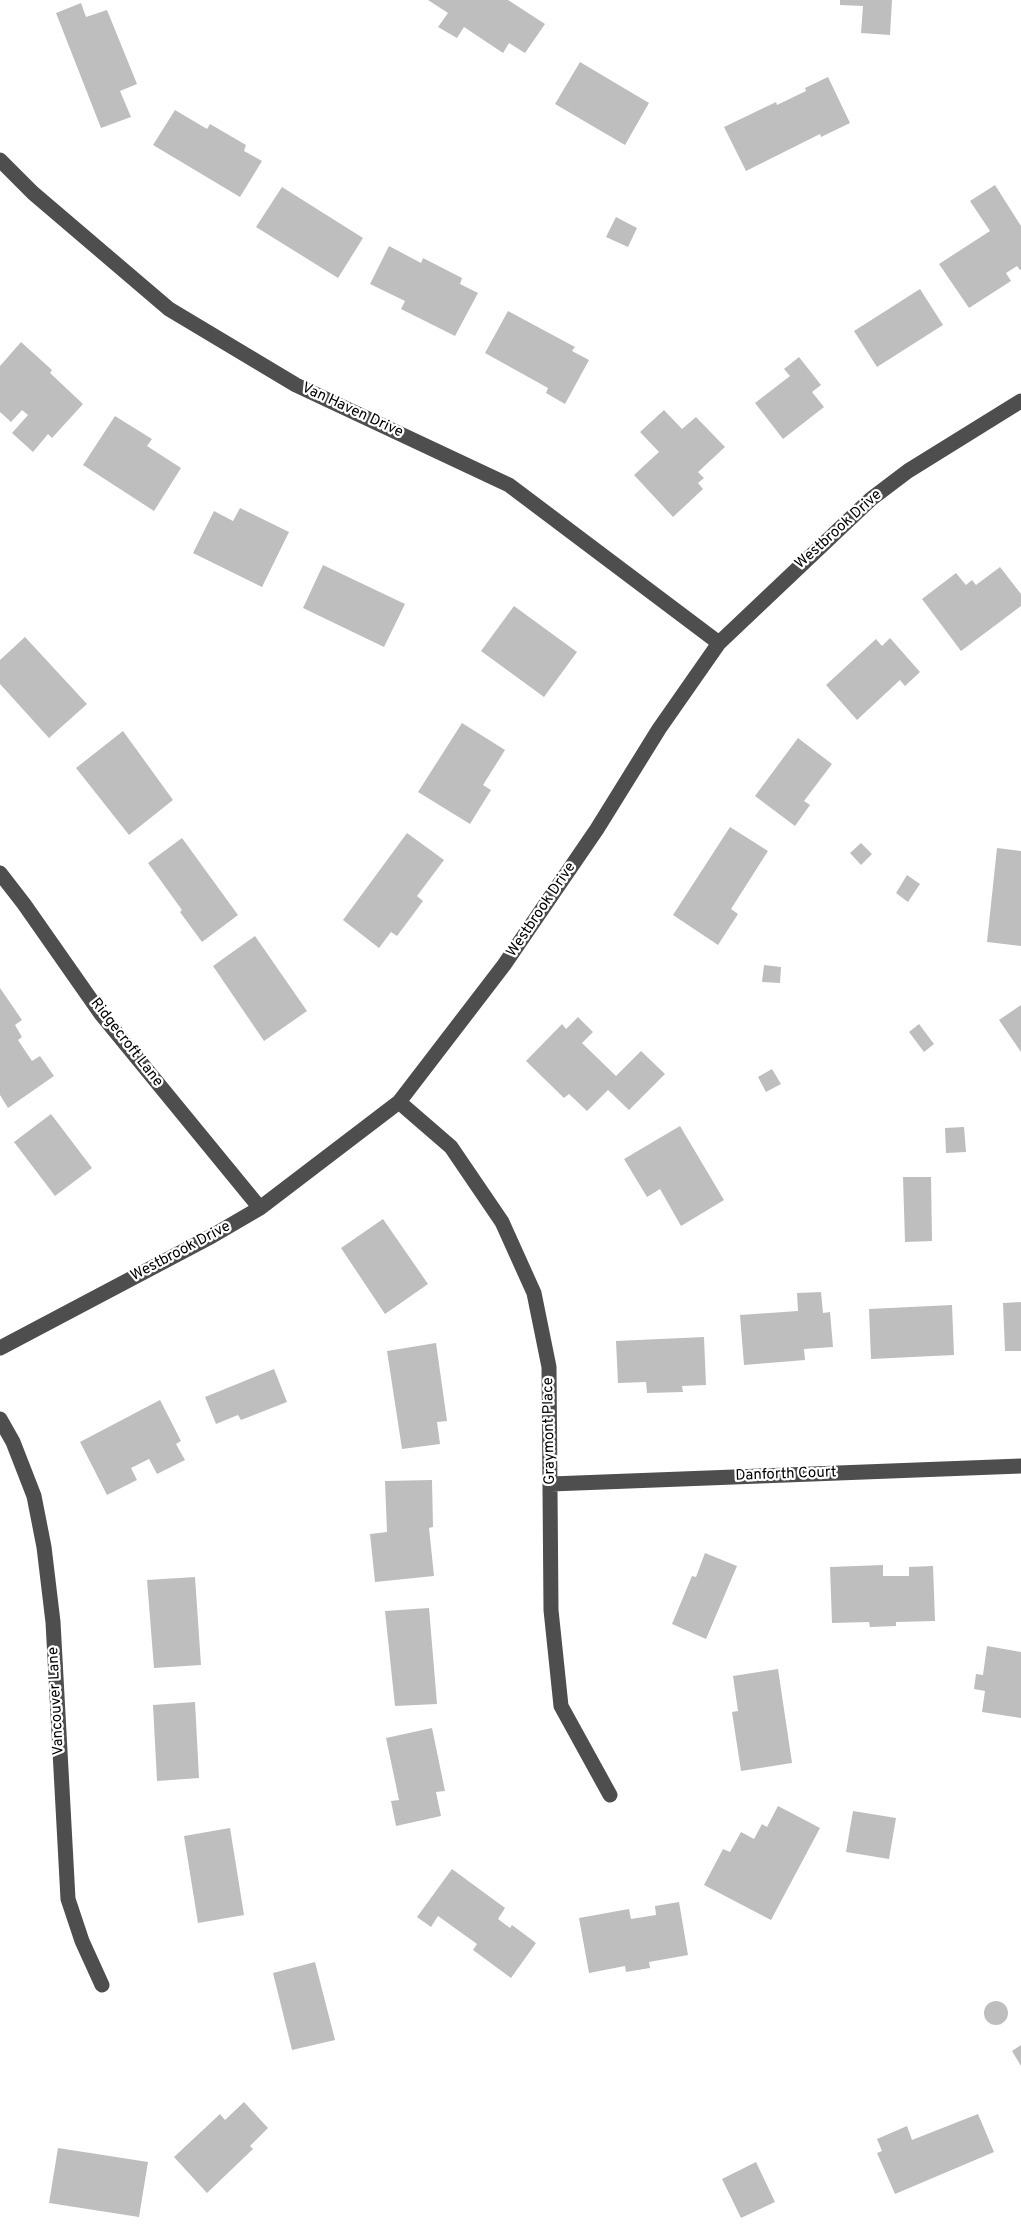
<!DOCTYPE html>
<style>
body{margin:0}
canvas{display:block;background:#fff}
</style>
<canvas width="1021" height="2225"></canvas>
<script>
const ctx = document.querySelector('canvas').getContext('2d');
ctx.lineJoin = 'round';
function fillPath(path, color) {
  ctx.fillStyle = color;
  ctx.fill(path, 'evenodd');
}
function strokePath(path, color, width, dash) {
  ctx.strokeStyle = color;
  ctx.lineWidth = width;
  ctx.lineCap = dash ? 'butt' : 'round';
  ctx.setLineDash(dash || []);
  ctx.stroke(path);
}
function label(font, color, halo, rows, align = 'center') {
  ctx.font = font + ' Overpass,sans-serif';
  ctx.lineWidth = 4.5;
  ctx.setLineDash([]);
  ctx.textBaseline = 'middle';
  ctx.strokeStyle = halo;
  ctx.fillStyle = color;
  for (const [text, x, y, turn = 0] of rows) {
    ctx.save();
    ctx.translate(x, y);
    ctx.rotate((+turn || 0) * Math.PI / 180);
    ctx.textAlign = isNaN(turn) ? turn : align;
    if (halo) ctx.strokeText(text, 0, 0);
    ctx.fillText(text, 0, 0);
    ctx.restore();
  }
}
const building = new Path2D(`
 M428,0H508L545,24L525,53L509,43L503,53L464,27L457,38L438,27L448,13Z
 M840,0H892L890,35L861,33L863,6L840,5Z
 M81,3L86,17L107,10L137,84L120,91L131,117L101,128L56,13Z
 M580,62L649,103L625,145L555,104Z
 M828,77L850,123L821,137L820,134L746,171L724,127L776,102L777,105L806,91L805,88Z
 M175,110L207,129L210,124L246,145L244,151L262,161L240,197L153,145Z
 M995,185L1021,226V269L1020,270L1017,266L1006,273L1011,281L969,308L939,264L990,231L970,201Z
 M282,187L363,238L338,278L256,227Z
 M616,217L637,228L628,247L606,237Z
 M389,246L421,263L423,258L462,278L460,284L478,293L455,336L401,309L405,301L370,284Z
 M920,289L943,325L877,367L854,331Z
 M508,311L575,347L572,351L589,360L565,404L546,393L548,388L485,353Z
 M21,342L52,370L50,373L83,404L52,438L48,434L33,452L12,433L28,415L22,410L11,422L0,412V366Z
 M799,357L821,385L812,392L824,407L783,439L755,403L790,376L784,369Z
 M664,410L682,429L696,417L725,447L698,472L704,478L698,483L703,489L673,517L634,475L659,452L640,432Z
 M115,416L152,439L147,446L181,468L154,511L83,465Z
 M240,508L289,532L262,587L193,553L214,511L233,521Z
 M323,565L405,604L384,647L303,608Z
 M1000,567L1021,594V606L961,651L922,599L956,573L966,585L972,580L976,585Z
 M514,606L577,652L544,697L481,651Z
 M25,637L87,704L49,738L0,684V660Z
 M890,638L920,672L905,686L900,680L857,720L826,685L876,639L882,646Z
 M462,723L505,750L483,785L491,790L470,824L418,792Z
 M123,731L173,800L129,835L76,768Z
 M798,738L832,764L804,801L810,805L795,826L755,796Z
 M730,827L768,851L731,909L738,914L718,945L673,915Z
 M407,833L444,860L417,896L423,901L406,924L397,936L391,932L379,948L343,920Z
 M182,838L238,915L202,942L180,912L182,910L148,863Z
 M861,843L872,854L861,865L850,853Z
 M997,848L1021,851V946L987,942Z
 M907,875L920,884L908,902L896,893Z
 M255,936L307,1011L264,1041L213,966Z
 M764,965L781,967L780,983L762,982Z
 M0,988L22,1020L15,1025L22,1037L18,1040L32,1061L40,1056L54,1076L8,1108L0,1095Z
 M1021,1005V1052L999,1020Z
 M578,1017L593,1032L582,1043L616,1076L641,1051L665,1074L629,1110L608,1090L587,1111L569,1094L564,1098L526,1061L562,1024L566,1029Z
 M919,1024L934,1044L924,1052L909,1032Z
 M772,1069L781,1084L766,1092L758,1077Z
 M51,1114L92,1168L55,1196L14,1142Z
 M680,1126L724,1200L681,1226L660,1189L647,1197L624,1159Z
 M964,1127L966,1152L946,1153L945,1128Z
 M903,1177H931L932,1241L905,1242Z
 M383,1219L428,1284L385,1314L341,1248Z
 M821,1292L823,1313L830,1312L833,1347L804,1349L805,1360L744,1365L740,1315L798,1311L797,1293Z
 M1021,1302V1351H1005L1003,1303Z
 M952,1305L954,1355L871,1359L869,1309Z
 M704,1337L706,1385L682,1386L683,1392L647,1393L646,1382L618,1383L616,1341Z
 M436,1343L447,1421L437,1422L440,1444L402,1449L387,1351Z
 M274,1369L287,1402L241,1420L238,1415L216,1424L205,1397Z
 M160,1400L181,1441L176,1444L185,1460L157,1474L149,1459L131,1468L137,1480L107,1495L80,1442Z
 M432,1480L433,1527L429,1528L434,1576L375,1582L370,1534L387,1532L385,1481Z
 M705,1553L737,1566L706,1639L672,1624L692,1576L696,1577Z
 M883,1565V1576H909V1567L933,1566L935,1621L896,1622V1626L870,1627L869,1622L832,1623L830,1567Z
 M195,1577L201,1665L154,1668L147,1580Z
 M429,1608L437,1704L395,1706L385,1611Z
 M987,1646L1021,1652V1718L982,1712L985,1691L974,1689L976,1674L983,1675Z
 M778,1669L792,1763L741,1771L732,1712L738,1711L733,1676Z
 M195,1702L199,1778L157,1781L153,1705Z
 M432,1728L445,1791L436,1792L441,1816L396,1826L391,1801L399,1800L386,1738Z
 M778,1806L820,1828L771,1920L704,1885L723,1849L730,1852L741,1832L754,1839L762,1824L767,1827Z
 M853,1811L896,1818L889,1859L846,1852Z
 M230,1828L244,1915L198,1923L184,1836Z
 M452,1869L505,1908L498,1919L510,1928L512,1925L536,1943L511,1978L473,1950L477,1944L438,1916L431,1927L417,1917Z
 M679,1902L688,1955L649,1962L650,1968L626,1972L625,1966L589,1973L579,1918L629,1909L631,1919L656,1915L655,1906Z
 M315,1962L335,2040L292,2050L273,1973Z
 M984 2013a12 12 0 1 1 24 0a12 12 0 1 1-24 0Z
 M1021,2045V2066L1012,2051Z
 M244,2102L268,2128L250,2146L253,2149L207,2193L174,2157L220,2114L225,2120Z
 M978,2114L994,2152L895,2194L877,2153L882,2151L877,2139L907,2126L912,2140Z
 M58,2148L148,2162L139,2217L49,2203Z
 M756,2162L775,2202L741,2218L722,2179Z`);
const minor = new Path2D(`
 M0,160L33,193L169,309L296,385L509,485L719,643
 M0,873L24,904L101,1014L260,1208
 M399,1102L451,1147L502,1222L534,1293L549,1367L551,1610L561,1706L610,1795
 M0,1348L212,1236L260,1208L399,1102L504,965L597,829L659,729L719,643L871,499L908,471L1021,401
 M0,1419L13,1442L34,1496L44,1547L53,1622L68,1899L82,1941L102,1985
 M551,1484L1021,1466`);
const streetNames = [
 ["Van Haven Drive",352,411,25],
 ["Westbrook Drive",839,530,-42],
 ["Westbrook Drive",542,910,-56],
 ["Ridgecroft Lane",126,1043,52],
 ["Westbrook Drive",181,1252,-28],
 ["Graymont Place",550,1431,-91],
 ["Danforth Court",786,1475,-2],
 ["Vancouver Lane",57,1701,-93]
];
fillPath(building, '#bebebe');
strokePath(minor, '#4e4e4e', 15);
label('15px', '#000', '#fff', streetNames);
</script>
